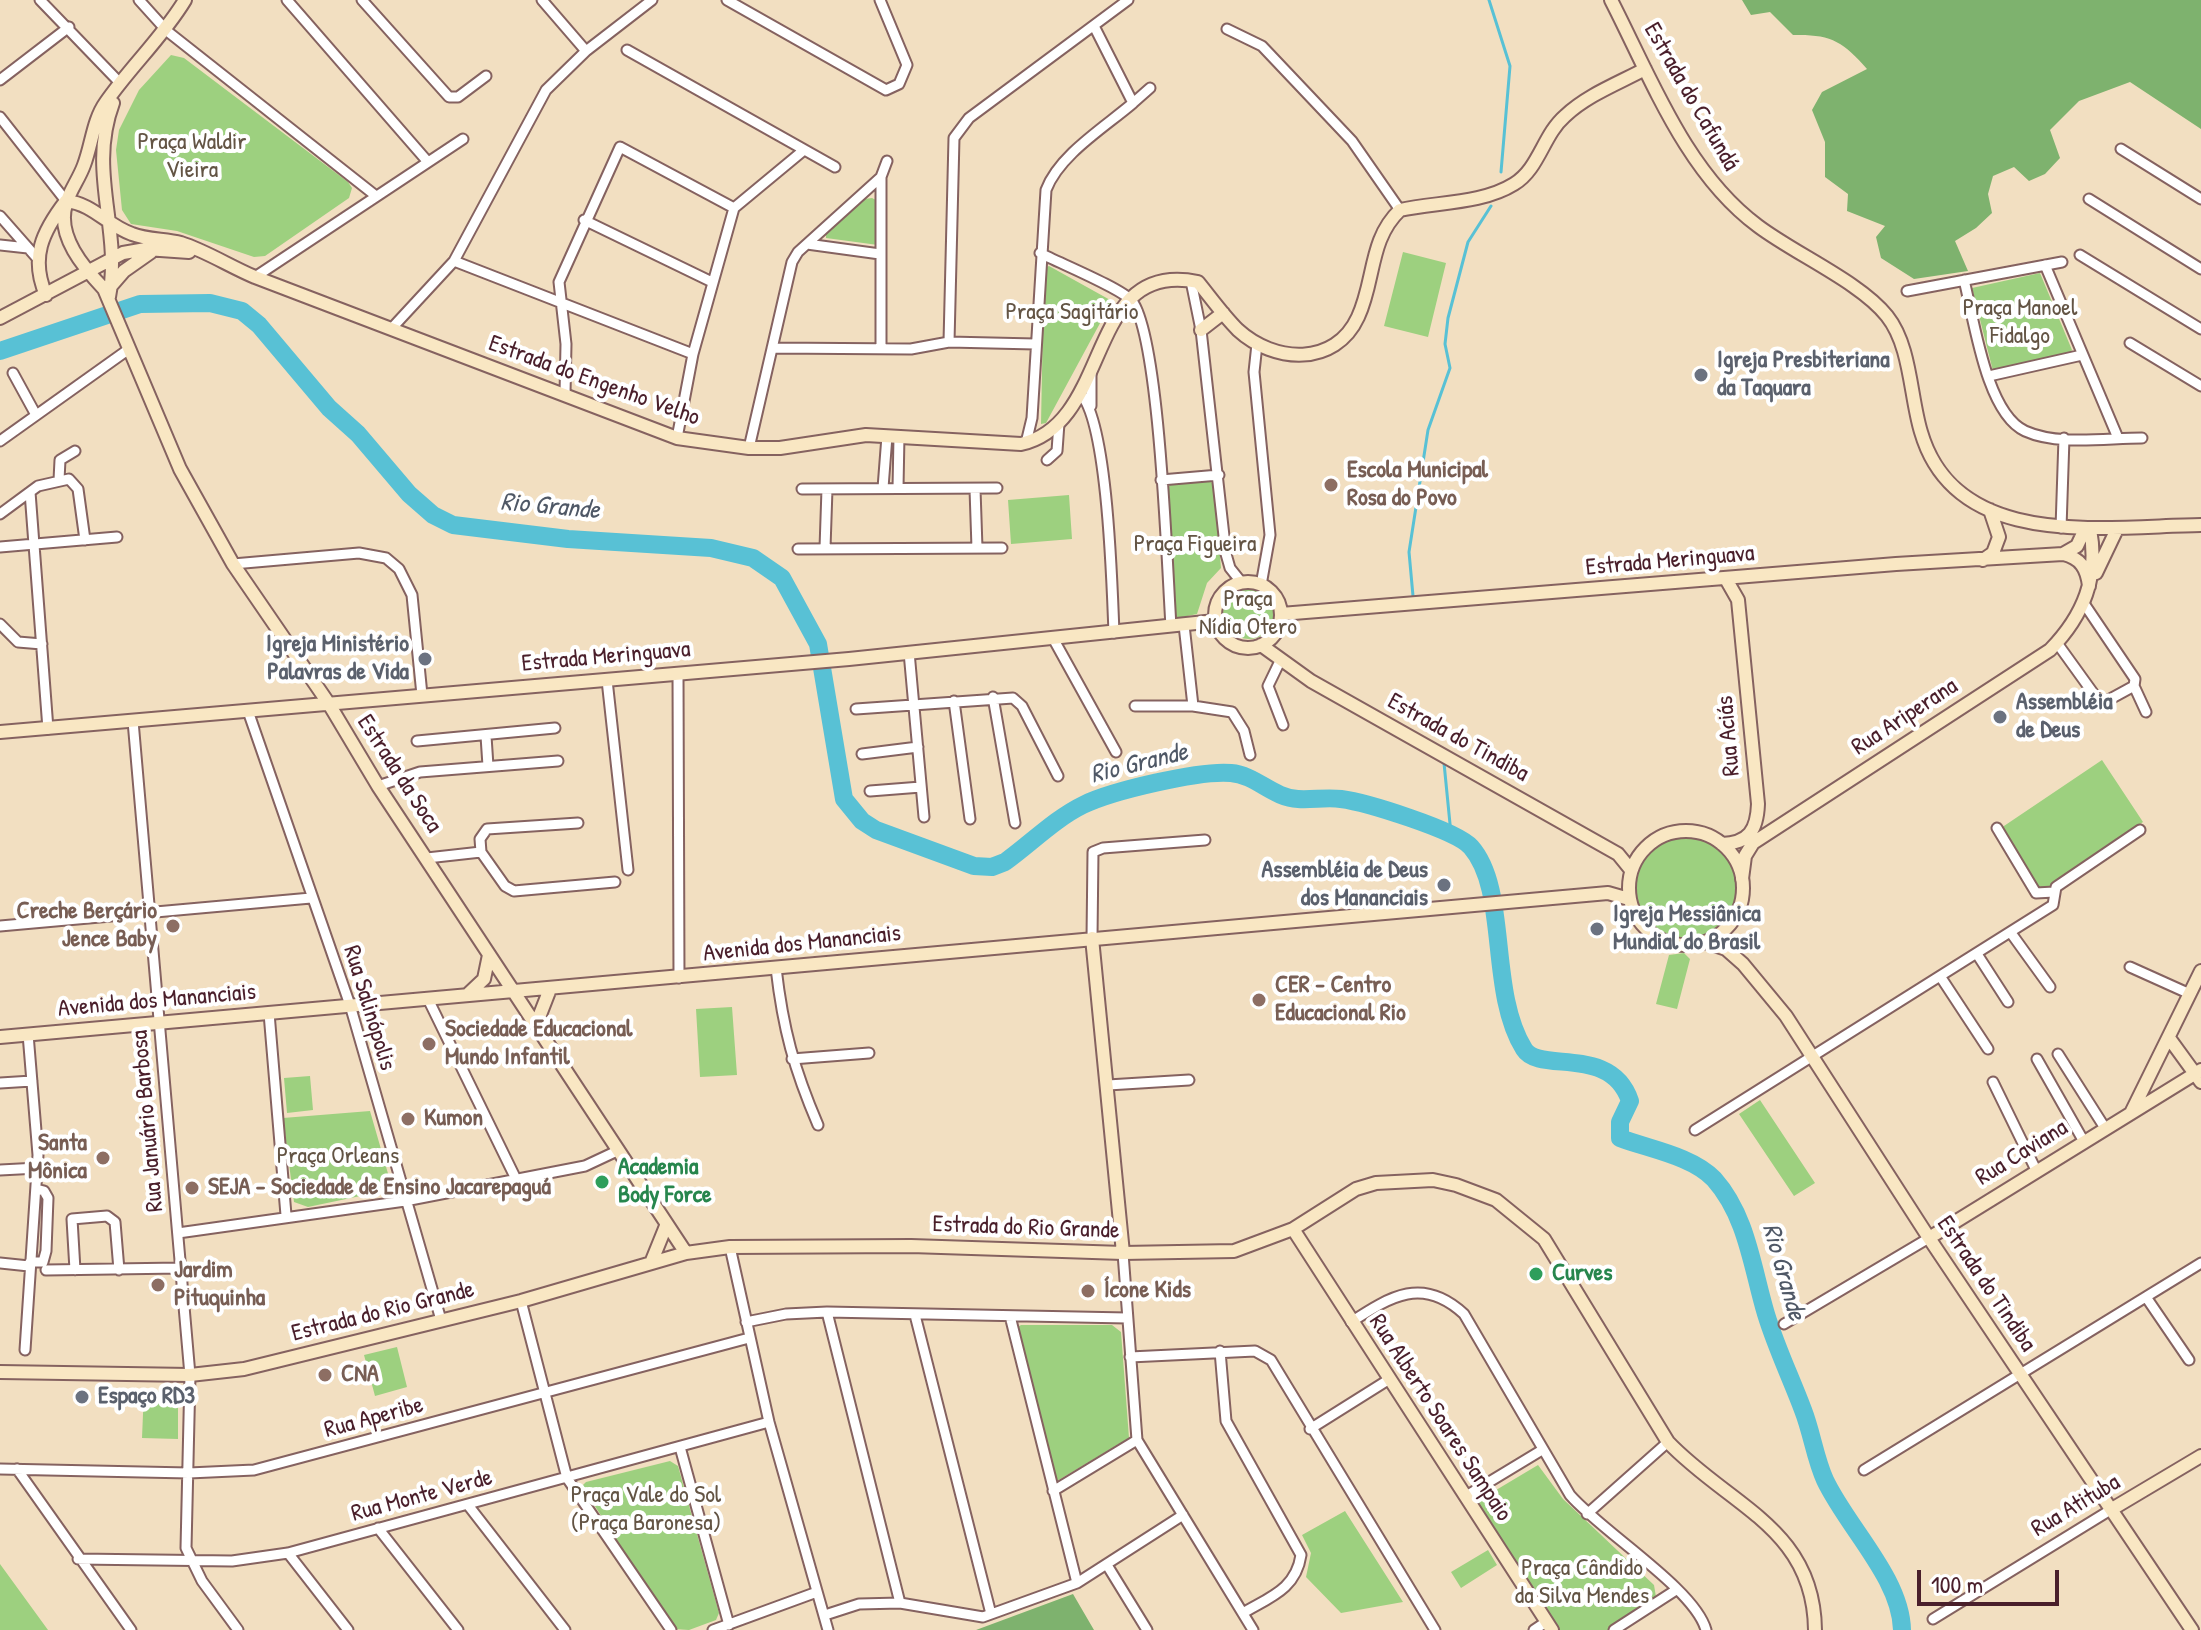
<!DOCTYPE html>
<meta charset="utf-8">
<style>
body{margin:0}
#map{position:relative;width:2201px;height:1630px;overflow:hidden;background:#f2dfc1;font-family:"Patrick Hand",sans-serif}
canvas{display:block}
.scale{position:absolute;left:1917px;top:1570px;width:142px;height:36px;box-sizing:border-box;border:4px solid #4a1f2b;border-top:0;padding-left:10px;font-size:24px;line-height:28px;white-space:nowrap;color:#4a1f2b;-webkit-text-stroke:6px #fff;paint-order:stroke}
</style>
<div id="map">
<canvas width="2201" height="1630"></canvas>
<div class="scale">100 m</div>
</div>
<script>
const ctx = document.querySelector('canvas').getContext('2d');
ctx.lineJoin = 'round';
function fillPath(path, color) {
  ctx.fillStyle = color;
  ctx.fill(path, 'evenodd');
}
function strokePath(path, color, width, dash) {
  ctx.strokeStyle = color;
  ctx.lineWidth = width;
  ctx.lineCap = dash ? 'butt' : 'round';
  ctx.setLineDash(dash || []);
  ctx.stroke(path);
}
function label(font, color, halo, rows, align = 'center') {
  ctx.font = font + ' "Patrick Hand",sans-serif';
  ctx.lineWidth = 8;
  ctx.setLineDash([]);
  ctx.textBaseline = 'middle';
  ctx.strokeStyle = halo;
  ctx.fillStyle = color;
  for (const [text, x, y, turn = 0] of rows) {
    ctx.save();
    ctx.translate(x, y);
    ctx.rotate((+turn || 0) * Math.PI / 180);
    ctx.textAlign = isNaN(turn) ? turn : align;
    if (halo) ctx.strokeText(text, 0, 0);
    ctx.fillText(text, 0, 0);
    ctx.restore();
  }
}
const green = new Path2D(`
 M171,55L184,58L348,182L352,188L349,198L265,256L254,257L177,231L131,224L122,210L116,150L119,130L139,90Z
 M872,198L878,201V245L826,238V231L864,199Z
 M1403,252L1446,263L1428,337L1384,326Z
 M1049,266L1112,301L1046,423L1041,424L1044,268Z
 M2040,273L2072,350L2068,355L1993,371L1972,288Z
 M1208,479L1214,485L1221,568L1207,583L1197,614L1178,618L1175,615L1166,491L1172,482Z
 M1069,495L1072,539L1011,544L1008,500Z
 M1223 613a26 26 0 1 1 52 0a26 26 0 1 1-52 0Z
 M2102,760L2143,822L2041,892L2001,828Z
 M1635 889a52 52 0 1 1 104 0a52 52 0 1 1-104 0Z
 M1684,953L1690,959L1677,1009L1656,1004L1669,955Z
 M732,1007L737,1075L700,1077L696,1009Z
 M310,1076L313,1110L287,1113L284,1078Z
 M1760,1100L1815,1183L1794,1196L1739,1114Z
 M370,1111L389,1177L384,1191L308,1207L294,1202L283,1118Z
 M1021,1325H1112L1121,1332L1129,1438L1057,1481L1054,1480L1016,1328Z
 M397,1347L407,1387L375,1396L364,1355Z
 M144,1390L178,1393V1439L142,1438Z
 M670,1461L678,1466L719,1613L716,1620L689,1630L674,1629L582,1486L586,1482Z
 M1538,1465L1563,1499L1654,1585L1656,1597L1653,1602L1609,1630H1557L1476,1502Z
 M1345,1511L1403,1602L1341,1613L1306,1577L1311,1553L1302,1535Z
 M1488,1550L1497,1565L1461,1588L1451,1572Z
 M0,1564L48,1630H0Z`);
const forest = new Path2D(`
 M1742,0H2201V129L2130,82L2079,101L2050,130L2060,158L2045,174L2029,181L2014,167L1993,176L1988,194L1992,213L1976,228L1955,241L1968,271L1914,279L1881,258L1876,237L1885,226L1847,211L1848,194L1825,177V142L1812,110L1822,92L1867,69C1843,41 1830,34 1793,35L1770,12L1751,15Z
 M1073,1594L1094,1630H976Z`);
const stream = new Path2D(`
 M1489,0L1510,66L1501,172
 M1413,596L1409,552L1428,430L1450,368L1445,344L1448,318L1468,242L1491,206
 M1444,763L1451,834`);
const river = new Path2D(`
 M0,351L140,304L210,303L242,311L259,325L329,408L358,434L409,494L433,515L453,525L568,539L711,548L753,558L782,578L818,644L844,799L862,821L876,830L974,866L992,867L1005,862C1030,844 1056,818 1083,805C1111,791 1200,770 1231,773C1256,775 1273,798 1298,799C1312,800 1327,797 1341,799C1365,802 1456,830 1471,847C1509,890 1488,991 1524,1049C1539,1074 1611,1044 1630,1101L1620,1122V1138C1649,1149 1692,1156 1714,1179C1747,1216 1752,1267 1766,1314C1776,1347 1791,1378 1803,1410C1812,1433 1815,1458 1825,1480C1847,1527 1901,1578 1902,1630`);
const street = new Path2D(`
 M40,0L121,84
 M139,0L167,31L376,196
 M287,0L428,162
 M362,0L449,97H458L486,76
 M542,0L586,51
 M727,0L886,90L899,84L907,65L880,0
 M1227,29L1262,46L1352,141L1400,210
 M627,50L835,167
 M0,80L69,27
 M1133,103L1150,88
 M0,117L66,201
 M2121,149L2201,199
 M2089,199L2201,269
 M0,216L37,258
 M584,220L712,282
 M807,244L880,254
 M0,245L28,248
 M1040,253C1059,263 1121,288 1132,301C1160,338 1167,568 1171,626
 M2080,255L2201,329
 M454,261L693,354
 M2045,265L2118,438
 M255,277L463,139
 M1964,280C1974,319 1986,413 2025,431C2058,446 2106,438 2142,438
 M1191,281L1201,330L1226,554L1230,568L1242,583
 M1907,291L2062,262
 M392,328L454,261L546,90L586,51L652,0
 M949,342L954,138L969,118L1128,0
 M2130,343L2201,386
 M1257,344L1254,372L1270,535L1261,585
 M772,348L911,349L949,342L1035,344
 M881,348V177L887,161
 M13,373L36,415
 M1989,376L2082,355
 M1080,393C1108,422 1112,586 1114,633
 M565,394L566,344L559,282L620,147L734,208
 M1091,406V373
 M677,438L693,354L734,208L804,150
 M0,441L129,349
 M1026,443L1032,418L1046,190C1059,155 1105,127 1133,103L1094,26
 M749,448L792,262L798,252L881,177
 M1047,460L1057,451L1059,423
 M59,480L60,460L75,451
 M1161,480L1219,475
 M883,488L887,436
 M898,488L899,436
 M802,489L997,488
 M975,489L977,548
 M30,492L48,729
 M0,514L38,486L69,479L78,489L85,540
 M2061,528L2064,438
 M0,547L117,537
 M825,548L827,489
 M798,549L1002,548
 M233,564L359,553L386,558L399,569L412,595L422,695
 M0,624L18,642L42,644
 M1184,625L1193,706
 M1054,640L1116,752
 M2057,643L2101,704L2134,686L2135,679L2085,605
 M909,652L924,817
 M1281,659L1268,686L1283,725
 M678,673L679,978
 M607,680L628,870
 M2134,686L2146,712
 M993,697L1015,823
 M954,701L970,819
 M1135,706H1193L1232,712L1244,731L1250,755
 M856,709L1013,698L1022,706L1058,776
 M248,711L350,1005L441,1320
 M133,721L190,1375L186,1548L202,1581L238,1630
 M486,736L488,766
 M417,741L555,728
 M862,754L918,747
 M378,786L420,772L558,761
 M870,791L921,787
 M1997,828L2036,893L2054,892
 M481,852L480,839L487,829L578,823
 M427,858L481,852L505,886L514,891L615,882
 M0,926L311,898
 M2011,933L2050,987
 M1092,938L1093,852L1103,848L1205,840
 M1977,954L2008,1002
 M2130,967L2190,994
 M776,968C783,1029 794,1069 818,1125
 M1940,976L1988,1049
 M428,999L516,1179
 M269,1013L286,1215
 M2058,1054L2105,1128
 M792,1059L869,1053
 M2037,1059L2083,1140
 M1993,1082L2036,1170
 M0,1083L32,1081
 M1108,1085L1189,1080
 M1695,1130L2053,905L2056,887L2140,830
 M0,1170L38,1168
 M178,1233L405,1201L585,1166L617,1151
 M730,1247L769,1422L828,1630
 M1123,1253L1137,1440L1253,1630
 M30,1262H43L46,1251L48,1198L44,1191L36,1189
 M0,1263L29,1266
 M46,1270L180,1268
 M75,1270L72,1219L107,1216L115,1222L119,1270
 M2146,1297L2189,1360
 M521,1301L567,1478L671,1630
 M827,1312L900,1603
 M915,1315L991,1614
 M1010,1316L1077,1583
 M746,1322L786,1314L827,1312L1127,1318
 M1351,1322C1391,1296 1423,1276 1464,1314L1570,1495C1602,1532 1695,1589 1706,1630
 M1784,1324L1929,1238
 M25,1350L38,1155L28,1034
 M1220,1351L1226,1421L1301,1555C1296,1589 1270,1597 1243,1613
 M1130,1357L1255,1351L1271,1360L1435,1630
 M1310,1429L1388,1380
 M680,1447L729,1625
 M0,1469L189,1473L254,1470L749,1338
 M17,1469L131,1630
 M1864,1470L2201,1263
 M1053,1491L1137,1440
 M1466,1496L1542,1450
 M468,1505L565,1630
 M1587,1514L1668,1442
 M378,1528L458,1630
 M288,1553L348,1630
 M78,1559L232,1561L288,1553L769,1422
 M1107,1565L1147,1630
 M825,1615L859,1604L900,1603L983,1617L1077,1583L1183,1515
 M1933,1619L2112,1509
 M713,1630L817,1592
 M1534,1630L1546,1622
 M1614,1630L1676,1590`);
const secondary = new Path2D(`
 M185,0C162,38 131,66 106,102C93,120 92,144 84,165C79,179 70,190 66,204C56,236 84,268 104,289L180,469L233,564L329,704L378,786L686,1253
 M1611,0C1651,78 1686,173 1758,226C1795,254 1860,282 1887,316C1911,346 1910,396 1921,432C1956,552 2107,526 2201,525
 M111,286L124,271L151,252
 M46,295C30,258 42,232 66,201C94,204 106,225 132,234C147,240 165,239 181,243C206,251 231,267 255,277L677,438L749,448H780L866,435L1021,444C1114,423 1084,258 1198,282C1211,298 1223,315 1238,330C1274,363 1335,367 1358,317C1375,281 1369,239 1400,210C1436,202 1482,204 1514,184C1539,169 1543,135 1565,116C1587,95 1619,83 1645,69
 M109,297C122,228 87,173 113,103
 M0,318L123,253L146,249L189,252
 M1201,330L1223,313
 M2063,554L2077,546L2085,529
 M1983,560L1993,553L1999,537L1990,510
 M2096,573L2117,529
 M1215 615a33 33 0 1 1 66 0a33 33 0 1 1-66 0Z
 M1281,614L1896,564L2063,554C2081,558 2087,569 2089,586
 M1261,645L1311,681L1618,854L1631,870
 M0,732L849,659L1215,621
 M1629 888a57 57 0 1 1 114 0a57 57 0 1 1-114 0Z
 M1722,844C1749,843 1757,830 1758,804L1738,600L1726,579
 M1742,879L1745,856L1753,843L2050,650C2084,615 2099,577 2090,529
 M1092,938L1123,1253
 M1705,942L1726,949L1743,964L1786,1016L1929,1238L2192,1630
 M467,995L484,979L489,955
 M536,1025L550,989
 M0,1037L1608,893L1629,899
 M2169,1038L2201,1082
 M2132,1111L2201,971
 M1293,1229L1552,1630
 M1929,1238L2201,1070
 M651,1263L666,1226
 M0,1372L190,1375L244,1369L521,1301L686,1253L730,1247L911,1246L1123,1253L1234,1251L1293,1229L1356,1189L1376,1183L1433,1180L1456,1185L1496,1200L1544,1239L1668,1442C1729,1506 1814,1528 1815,1630
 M2112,1509L2201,1456`);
const markers = [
 [1701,375,8,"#6b7280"],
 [1331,485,8,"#8d6e63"],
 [425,659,8,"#6b7280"],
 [2000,717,8,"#6b7280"],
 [1444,885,8,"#6b7280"],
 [173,926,8,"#8d6e63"],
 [1597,929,8,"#6b7280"],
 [1259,1000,8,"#8d6e63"],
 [429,1044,8,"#8d6e63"],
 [408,1119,8,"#8d6e63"],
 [103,1158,8,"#8d6e63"],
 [602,1182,8,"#2e9e5b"],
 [192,1188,8,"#8d6e63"],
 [1536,1274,8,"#2e9e5b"],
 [158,1285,8,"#8d6e63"],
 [1088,1291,8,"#8d6e63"],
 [325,1375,8,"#8d6e63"],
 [82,1397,8,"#6b7280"]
];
const streetNames = [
 ["Estrada do Cafundá",1691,97,60],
 ["Estrada do Engenho Velho",594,381,20],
 ["Estrada Meringuava",1670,561,-5],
 ["Estrada Meringuava",606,657,-5],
 ["Rua Ariperana",1905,717,-33],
 ["Rua Aciás",1729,736,-95],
 ["Estrada do Tindiba",1458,738,29],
 ["Estrada da Soca",399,774,57],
 ["Avenida dos Mananciais",802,944,-6],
 ["Avenida dos Mananciais",157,1001,-5],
 ["Rua Salinópolis",369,1008,73],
 ["Rua Januário Barbosa",148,1121,-95],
 ["Rua Caviana",2022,1153,-32],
 ["Estrada do Rio Grande",1026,1228,2],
 ["Estrada do Tindiba",1986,1284,56],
 ["Estrada do Rio Grande",383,1312,-14],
 ["Rua Aperibe",374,1418,-15],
 ["Rua Alberto Soares Sampaio",1440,1418,57],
 ["Rua Monte Verde",422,1496,-15],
 ["Rua Atituba",2076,1506,-31]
];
const parkNames = [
 ["Praça Waldir",192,143],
 ["Vieira",192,171],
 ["Praça Manoel",2020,309],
 ["Fidalgo",2020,337],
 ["Praça Sagitário",1072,313],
 ["Praça Figueira",1195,545],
 ["Praça",1248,600],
 ["Nídia Otero",1248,628],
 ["Praça Orleans",338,1157],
 ["Praça Vale do Sol",646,1496],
 ["(Praça Baronesa)",646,1524],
 ["Praça Cândido",1582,1569],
 ["da Silva Mendes",1582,1597]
];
const worshipNames = [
 ["Igreja Presbiteriana",1717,361],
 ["da Taquara",1717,389],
 ["Igreja Ministério",409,645,"right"],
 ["Palavras de Vida",409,673,"right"],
 ["Assembléia",2016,703],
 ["de Deus",2016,731],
 ["Assembléia de Deus",1428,871,"right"],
 ["dos Mananciais",1428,899,"right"],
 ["Igreja Messiânica",1613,915],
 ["Mundial do Brasil",1613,943],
 ["Espaço RD3",98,1397]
];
const educationNames = [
 ["Escola Municipal",1347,471],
 ["Rosa do Povo",1347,499],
 ["Creche Berçário",157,912,"right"],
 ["Jence Baby",157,940,"right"],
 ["CER - Centro",1275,986],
 ["Educacional Rio",1275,1014],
 ["Sociedade Educacional",445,1030],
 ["Mundo Infantil",445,1058],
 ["Kumon",424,1119],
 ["Santa",87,1144,"right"],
 ["Mônica",87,1172,"right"],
 ["SEJA - Sociedade de Ensino Jacarepaguá",208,1188],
 ["Jardim",174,1271],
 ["Pituquinha",174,1299],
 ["Ícone Kids",1104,1291],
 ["CNA",341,1375]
];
const leisureNames = [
 ["Academia",618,1168],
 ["Body Force",618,1196],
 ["Curves",1552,1274]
];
const waterNames = [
 ["Rio Grande",550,507,5],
 ["Rio Grande",1139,764,-14],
 ["Rio Grande",1783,1272,74]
];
fillPath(green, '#9dd07f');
fillPath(forest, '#7eb26e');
strokePath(stream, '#58c1d5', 3);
strokePath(river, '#58c1d5', 18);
strokePath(street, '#856260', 13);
strokePath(secondary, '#856260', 16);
strokePath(street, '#fff', 9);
strokePath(secondary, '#f9e7c3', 12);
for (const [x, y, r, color] of markers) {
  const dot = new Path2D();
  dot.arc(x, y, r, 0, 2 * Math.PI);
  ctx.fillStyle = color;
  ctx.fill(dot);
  strokePath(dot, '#fff', 3);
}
label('24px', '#4a1f2b', '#fff', streetNames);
label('24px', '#635444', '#fff', parkNames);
label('bold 24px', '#5b616d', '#fff', worshipNames, 'left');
label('bold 24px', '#785e54', '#fff', educationNames, 'left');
label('bold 24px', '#27864d', '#fff', leisureNames, 'left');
label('italic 26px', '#4f5866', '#fff', waterNames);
</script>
